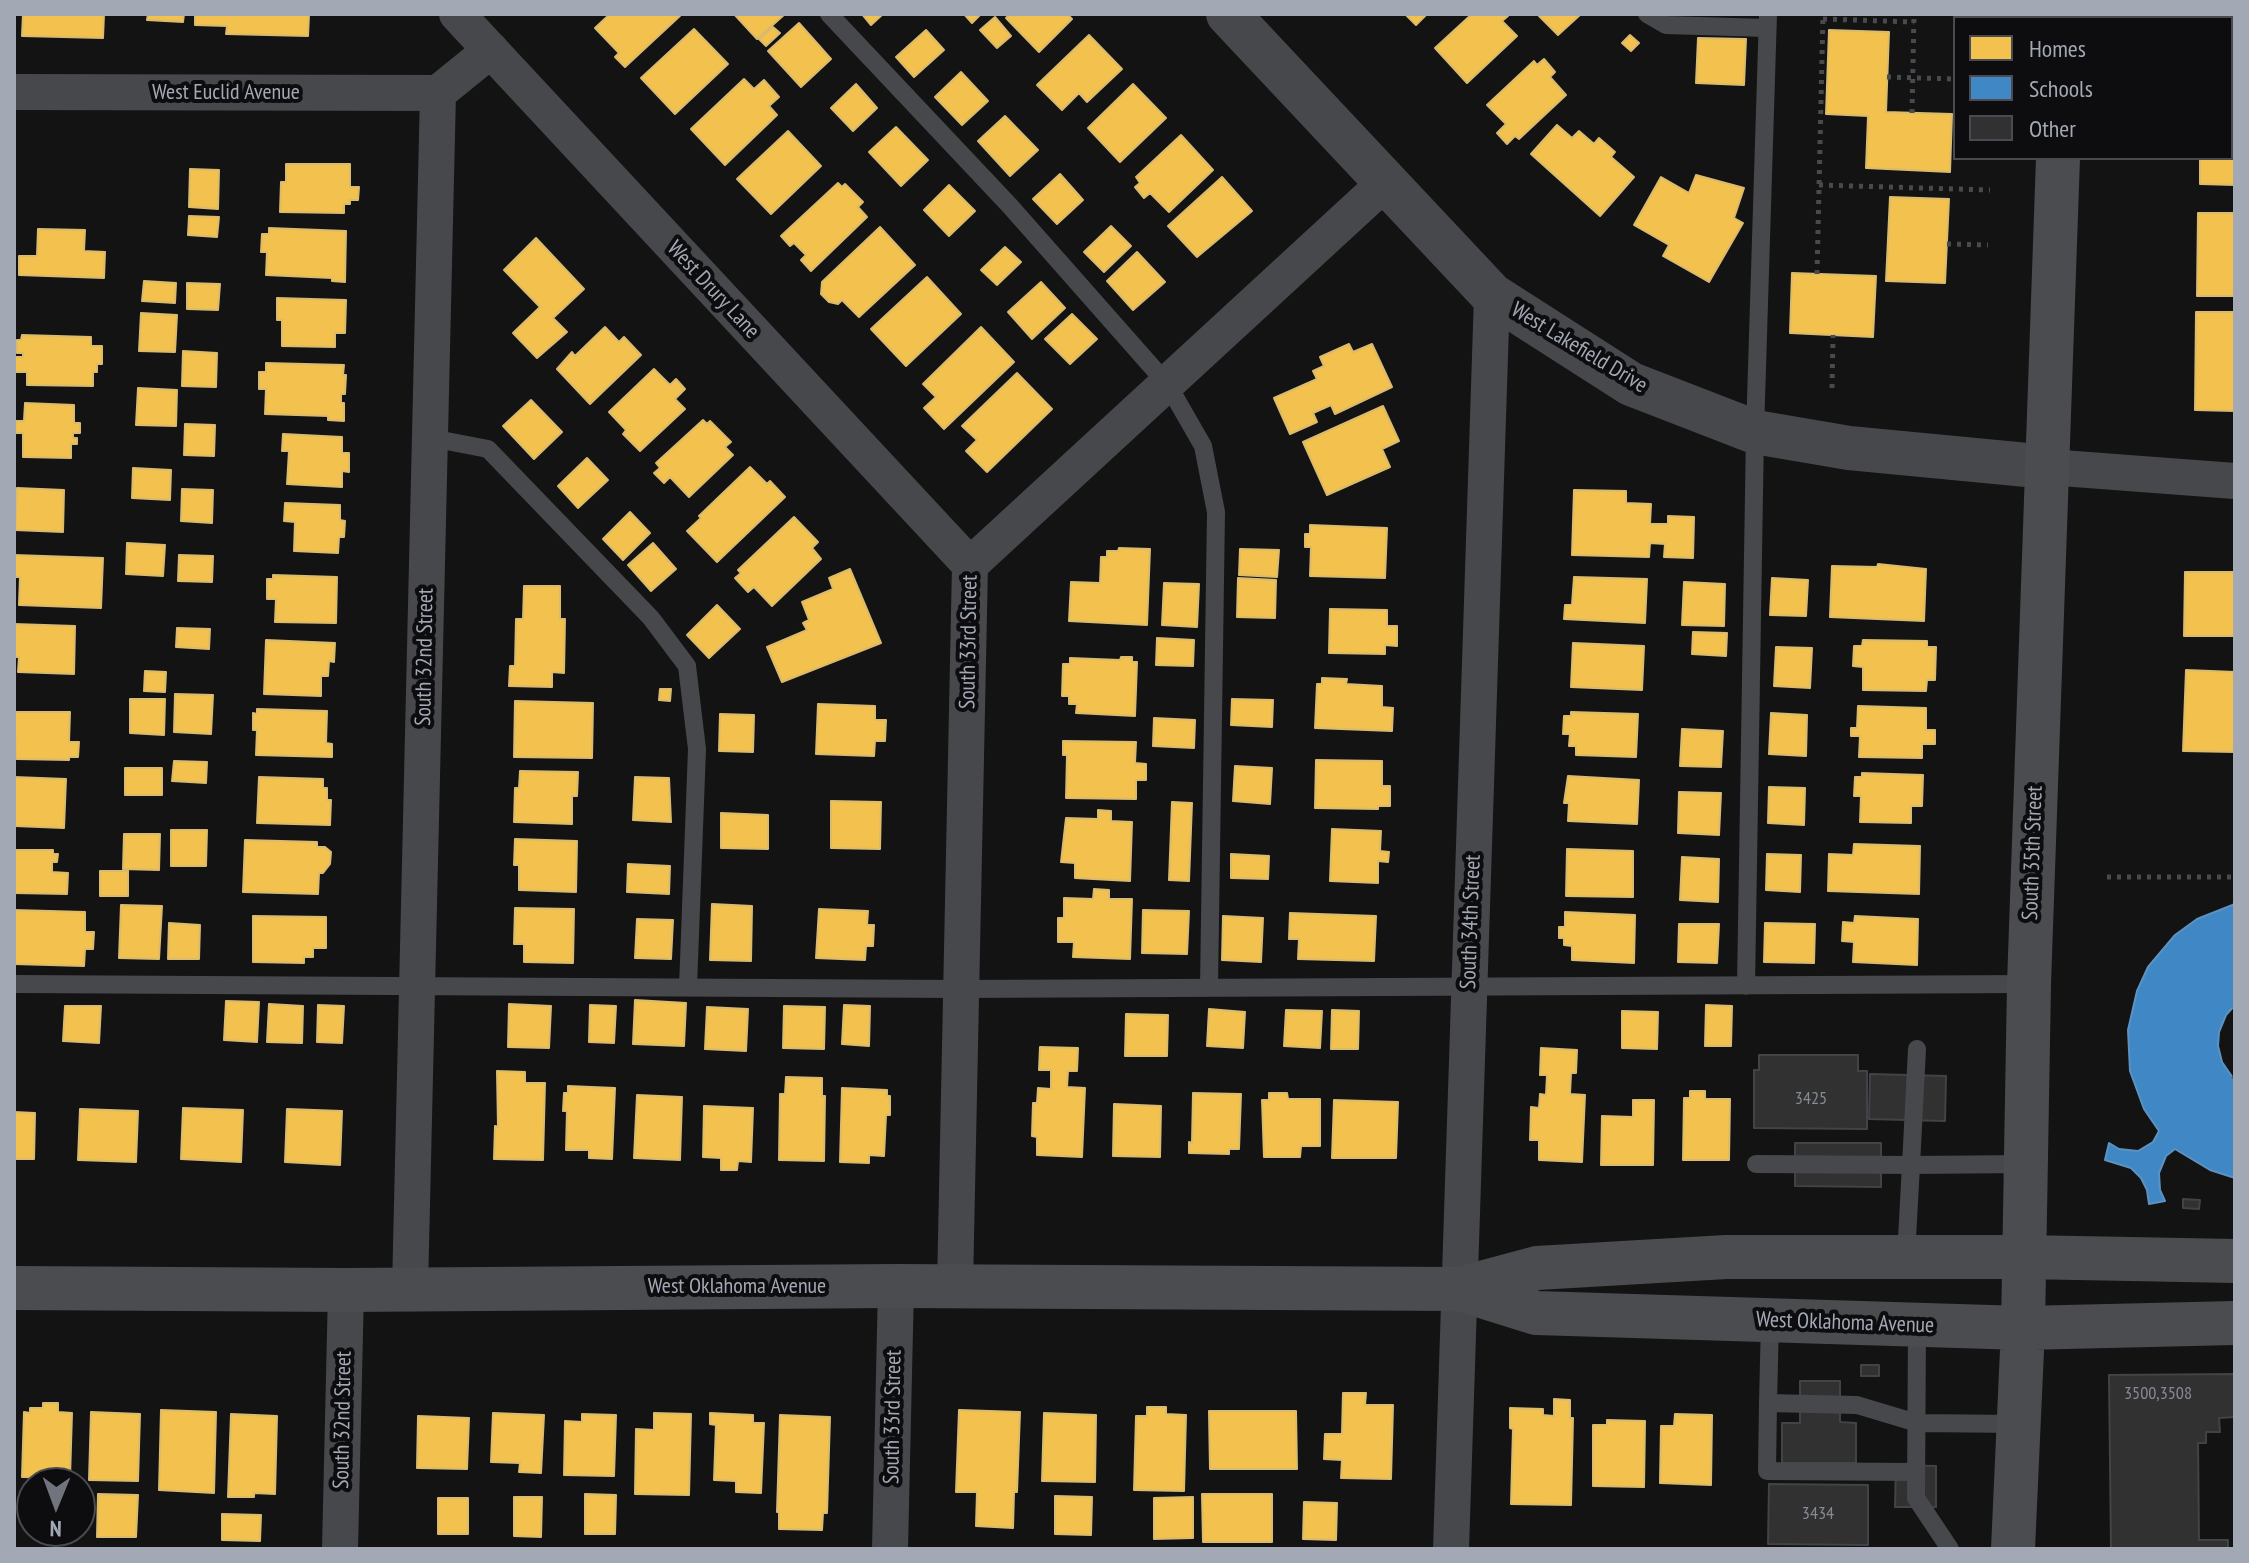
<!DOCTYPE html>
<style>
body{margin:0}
#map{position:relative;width:2249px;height:1563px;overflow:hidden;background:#131313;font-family:"PT Sans Narrow",sans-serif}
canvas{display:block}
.frame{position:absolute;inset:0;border:16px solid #a3a8b5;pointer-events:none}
.legend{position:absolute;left:1953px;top:16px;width:280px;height:144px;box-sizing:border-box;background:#0d0d0f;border:2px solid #494b51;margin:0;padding:10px 14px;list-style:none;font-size:24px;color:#a3a8b5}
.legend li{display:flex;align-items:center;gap:16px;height:40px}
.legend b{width:40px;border:2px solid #494b51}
.north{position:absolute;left:16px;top:1467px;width:80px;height:80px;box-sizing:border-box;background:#0d0d0f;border:2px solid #494b51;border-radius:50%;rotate:181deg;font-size:22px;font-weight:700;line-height:32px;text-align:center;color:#a3a8b5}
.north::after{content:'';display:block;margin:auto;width:28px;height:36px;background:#71747c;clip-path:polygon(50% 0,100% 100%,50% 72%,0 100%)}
</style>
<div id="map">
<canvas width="2249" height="1563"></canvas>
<div class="frame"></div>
<ul class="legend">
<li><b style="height:22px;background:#f2c14e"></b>Homes</li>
<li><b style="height:22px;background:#3f88c5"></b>Schools</li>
<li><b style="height:22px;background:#313132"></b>Other</li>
</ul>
<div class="north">N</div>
</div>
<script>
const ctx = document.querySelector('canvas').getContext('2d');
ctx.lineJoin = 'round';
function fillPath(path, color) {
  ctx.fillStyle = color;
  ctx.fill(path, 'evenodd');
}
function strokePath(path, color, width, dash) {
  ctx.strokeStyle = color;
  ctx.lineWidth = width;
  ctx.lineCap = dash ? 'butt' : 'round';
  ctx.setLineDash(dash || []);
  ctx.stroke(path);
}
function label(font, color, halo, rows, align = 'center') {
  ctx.font = font + ' "PT Sans Narrow",sans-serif';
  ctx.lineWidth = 8;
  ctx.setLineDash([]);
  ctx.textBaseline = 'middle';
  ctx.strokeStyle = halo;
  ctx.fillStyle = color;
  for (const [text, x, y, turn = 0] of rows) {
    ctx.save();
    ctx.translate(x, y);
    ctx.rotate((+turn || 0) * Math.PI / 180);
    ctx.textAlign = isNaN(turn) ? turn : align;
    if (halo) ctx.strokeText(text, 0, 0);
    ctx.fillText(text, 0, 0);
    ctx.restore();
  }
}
const homes = new Path2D(`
 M23,14H104L103,38L22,36Z
 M148,14H184L183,22L147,20Z
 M195,14H321L309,15L308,36L226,34L227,26L195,25Z
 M610,14H682L625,67L615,57L619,53L595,28Z
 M734,14H785L757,39Z
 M862,14H883L871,25Z
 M964,14H981L972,23Z
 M1010,14H1067L1072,19L1039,52L1006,18Z
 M1405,14H1427L1416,25Z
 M1472,14H1507L1508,16L1502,21L1517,36L1467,83L1435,48Z
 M1541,14H1581L1558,35L1539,16Z
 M2204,14H2235V75H2231V18H2204Z
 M995,17L1011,36L997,48L980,30Z
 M799,23L831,59L801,87L768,51Z
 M773,27L780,33L766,46L759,39Z
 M694,29L728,64L675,114L641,78Z
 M926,30L944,50L914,77L896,57Z
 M1829,30L1889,32L1886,112L1952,114L1950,172L1866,168L1868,116L1826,114Z
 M1089,35L1122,69L1087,102L1079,93L1062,110L1037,85Z
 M1630,35L1639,43L1631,51L1622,43Z
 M1698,38L1746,39L1744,85L1696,83Z
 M1544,59L1555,72L1550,77L1566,95L1519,139L1515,136L1507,144L1497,133L1506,124L1487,105L1534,61L1537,65Z
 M961,72L988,101L962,125L935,97Z
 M744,79L754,89L764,80L779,97L769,106L777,115L725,165L691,129Z
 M856,84L877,108L853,131L831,108Z
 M1133,84L1166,118L1120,162L1088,128Z
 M2231,90L2235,91V185L2200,184V158H2231Z
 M1005,116L1038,150L1010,176L978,141Z
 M1557,125L1572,138L1579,131L1594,144L1599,138L1615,152L1611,157L1634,177L1600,216L1531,154Z
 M896,127L928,160L901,186L869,152Z
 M788,131L821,166L771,214L737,179Z
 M1181,135L1213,170L1169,212L1150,193L1144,198L1135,187L1140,183L1136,177Z
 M286,164H350V187H359L358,200H350V204H344V213L280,212L281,182H286Z
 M190,169L219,170L218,209L189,207Z
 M1060,174L1083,200L1057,224L1033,199Z
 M1696,175L1744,188L1734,218L1743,223L1709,282L1663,256L1669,245L1634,225L1661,177L1689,193Z
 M1222,177L1252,211L1197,257L1168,226Z
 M838,183L842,187L845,184L863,202L858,207L867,217L811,271L801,260L806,255L794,243L790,246L781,236Z
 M949,185L975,211L949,236L924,210Z
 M1890,197L1949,199L1945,283L1886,281Z
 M2198,213H2235V296H2197Z
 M189,216L219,217L217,237L188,235Z
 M1111,226L1131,246L1104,272L1084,252Z
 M880,227L915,265L859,317L842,300L838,304L829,302L821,294L822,282Z
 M269,228L346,231L345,282L332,281V278L266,275L267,252H261L262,234H269Z
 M38,229L85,230L84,251L105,252L104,278L19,275V256H37Z
 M536,238L584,289L553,318L567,332L537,358L513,333L540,307L504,270Z
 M1005,247L1021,262L997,285L981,270Z
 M1137,252L1165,282L1133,310L1107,281Z
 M1792,273L1876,276L1873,337L1790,333Z
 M927,277L961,314L906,366L871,329Z
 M144,281L176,283L175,303L142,301Z
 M1041,282L1065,308L1032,339L1008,312Z
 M187,283L220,284L218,310L187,309Z
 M277,298L346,300L345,333H335V347L282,346V320H277Z
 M2196,312H2235V411L2195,410Z
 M141,313L177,315L175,352L139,351Z
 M1072,314L1097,339L1070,364L1045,339Z
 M605,327L619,342L624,337L641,355L590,404L557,369L572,352L575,356Z
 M981,327L1014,362L944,429L924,408L936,397L923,384Z
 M22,335L91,337V346H102V364H97V372H93V386L27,385V372H14V357H23V353H17V340H21Z
 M1349,344L1353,352L1372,344L1392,387L1335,414L1331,405L1313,413L1317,422L1290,434L1274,398L1317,379L1313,371L1324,366L1320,357Z
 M183,351L217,353L216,387L182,386Z
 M266,363L344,365L343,375H346L345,394H341V403H344V421L328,420V416L265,414L266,389H259V372H266Z
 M654,369L670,385L676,379L685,389L675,399L685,409L640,451L623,434L626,430L609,412Z
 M1017,373L1052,409L987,472L966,451L977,440L962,426Z
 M138,388L177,390L176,426L136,425Z
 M531,400L562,432L534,459L503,426Z
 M25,403L74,405V423H80V433H73V438H77V444H71V458L23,457V433H15L16,421H24Z
 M1383,406L1399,441L1382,449L1390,467L1327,495L1303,442Z
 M703,420L707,424L710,421L731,442L725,447L733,455L689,497L670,477L664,483L654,473L660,468L656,463Z
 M185,424L215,425L214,456L184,455Z
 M283,434L342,437V453H349V472L342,471V487L287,484L289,451H282Z
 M587,458L608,480L578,508L558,486Z
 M750,467L767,484L770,481L785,497L717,562L687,531L701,518L699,516Z
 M133,468L171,470L170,500L132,498Z
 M17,488L64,490L63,532L15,530Z
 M182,489L213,490L212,523L181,521Z
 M1574,490L1626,491V503L1651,504L1650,524H1668V516L1694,517L1693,558L1664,557L1665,544L1650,543L1649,557L1572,555Z
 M285,503L340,505V520L345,521L344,537H339L338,553L294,551L295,522L284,521Z
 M630,512L650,533L623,560L603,539Z
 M794,517L818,542L812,548L821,559L772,606L754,587L748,592L735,578L741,573L738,570Z
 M1310,525L1387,528L1385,578L1310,576L1311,547H1305V534H1310Z
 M127,543L165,545L163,576L126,574Z
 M653,543L676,569L651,591L628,565Z
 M1119,548L1150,549L1147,625L1069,621L1071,582L1100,583L1101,557H1107V551H1118Z
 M1240,549L1279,550L1277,577L1239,575Z
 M14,555L103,558L101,608L19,605L20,577H14Z
 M179,555L213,556L212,582L178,581Z
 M1878,564L1926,569L1924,621L1830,617L1832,566L1877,567Z
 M850,569L881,643L782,682L767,647L807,630L803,623L809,620L802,602L833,589L829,578Z
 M2185,572H2235V636H2184Z
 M273,575L337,577L336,623L275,622L276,599H267V579H273Z
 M1574,577L1647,579L1645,623L1564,619L1565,605H1572Z
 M1238,578L1276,580L1275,618L1237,617Z
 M1772,578L1808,580L1806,616L1770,615Z
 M1684,582L1725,584L1724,626L1682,625Z
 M1164,583L1199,584L1197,627L1162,625Z
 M524,586H560V619H565L564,673L552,672V687L509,686L510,666H515L516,619H523Z
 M717,605L740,629L709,658L687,635Z
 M1330,609L1387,610V626H1397V646L1385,645V654L1329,653Z
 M14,624L75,626L74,674L18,672L19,657H14Z
 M177,628L210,629L209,649L176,647Z
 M1693,632L1727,633L1726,656L1692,654Z
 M1157,638L1194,640L1193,666L1156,665Z
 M266,640L335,643L334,662L329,661L328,676H321V696L264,694Z
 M1863,640L1927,641V647H1936L1935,680H1927L1926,691L1863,690V667L1853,666L1854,646H1862Z
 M1573,643L1644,646L1642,690L1571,687Z
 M1776,647L1812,648L1810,688L1774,686Z
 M1121,657H1132V662H1137L1135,716L1076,713L1077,704H1069V696H1062L1063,664H1070V658L1120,660Z
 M2186,670L2235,672V752L2183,751Z
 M145,671L166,672L165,692L144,691Z
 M1322,678L1347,679L1346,684L1382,686V707L1393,708L1392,731L1315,728L1317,684H1322Z
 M660,689H671L670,701L659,700Z
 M175,694L213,695L211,734L174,732Z
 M130,699H165L164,735L130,733Z
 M1232,699L1273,700L1272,727L1231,725Z
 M515,701L593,703L592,758L514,757Z
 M818,704L875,706V720H886L885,741H875L874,756L816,754Z
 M1858,706L1926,708V730H1935V744H1922V758L1859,757L1860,736H1851V728H1857Z
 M257,709L327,711L326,743L332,744V757L256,755L257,730H253V713L257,714Z
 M14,712H70L69,742H79L78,757H69V760L16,759Z
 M1571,712L1638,714L1636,757L1576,755V746H1569L1570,734H1563L1564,716H1571Z
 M1771,713L1807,715L1806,756L1769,754Z
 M720,714L754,715L753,752L719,751Z
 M1154,718L1195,720L1194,748L1153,746Z
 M1682,729L1723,731L1721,767L1680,766Z
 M1063,741L1136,742L1135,763L1146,764V780H1136V799L1066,798L1067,755H1063Z
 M1316,760L1382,761V786H1390V806H1378V809L1315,808Z
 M174,761L207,762L206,783L172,781Z
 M1235,766L1272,768L1270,804L1233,801Z
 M125,768H162V795H125Z
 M520,771L578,772L577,796H572V824L514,822L515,788H519Z
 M1862,773L1923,775L1922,806H1911V823L1860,822L1861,796H1854L1855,777H1862Z
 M1568,776L1639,780L1637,824L1568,821L1569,803H1564Z
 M14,777L66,779L64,828L15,826Z
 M259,777L323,779V788H327V800H331L330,825L257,823Z
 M635,777L669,778L671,822L633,820Z
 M1769,787L1805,788L1804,825L1768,823Z
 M1679,792L1721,793L1719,835L1678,833Z
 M831,801L881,802L880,849L831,848Z
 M1172,802L1192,803L1189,881L1169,880Z
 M1098,810L1111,811V821L1132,822L1130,881L1075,878V863L1061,862L1066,818L1098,819Z
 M721,813L768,815V849L721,848Z
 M1332,829L1381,831L1380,851L1389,852L1388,862L1378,861V883L1330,881Z
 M171,830H207L206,866H171Z
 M124,834H160L159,870L123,869Z
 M515,839L577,841L576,892L519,890V865H514Z
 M245,840L317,842V847H325L331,852L330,864L323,873H319L318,894L243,892Z
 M1854,844L1920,846L1919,894L1828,891L1829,854L1853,855Z
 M1567,849L1633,851V897L1566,896Z
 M14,850H53V854H58L57,862H52V872L68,873L67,894L14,893Z
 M1231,854L1269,856L1268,879L1231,878Z
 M1767,854L1801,855L1800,892L1766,890Z
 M1682,857L1719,859L1718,902L1680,900Z
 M628,864L670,866L669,894L627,892Z
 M100,871H128V896H100Z
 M1094,889L1109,890V899H1132L1130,959L1073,957L1074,942H1058V918H1064V898L1093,899Z
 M712,904L752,906L751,961L710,960Z
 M121,905L162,906L159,959L119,958Z
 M515,908L574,909L573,963L524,962V944H514Z
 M819,909L868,911L867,925H874L873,946H866L865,960L816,958Z
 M14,910L85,912V932H94L93,949H85L84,966L14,964Z
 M1143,910L1189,911L1187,954L1142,953Z
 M1565,912L1635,915L1634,963L1572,960V946L1564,945V938H1559V927H1565Z
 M1290,913L1376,916L1374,961L1298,959L1299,939H1289Z
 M253,916L326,917V948H313V957H304V963L253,962Z
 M1223,916L1263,918L1261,962L1222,960Z
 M1855,916L1918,919L1917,965L1853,962L1854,942L1842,941L1843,922L1854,923Z
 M637,919L673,920L671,959L635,958Z
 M169,923L200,925L199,959H168Z
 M1765,923L1815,924L1814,963L1764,962Z
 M1679,924H1719L1717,963L1678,962Z
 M635,1000L686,1003L684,1046L633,1044Z
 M226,1001L259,1002L257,1042L224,1040Z
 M269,1004L303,1006L302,1043L267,1042Z
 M509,1004L551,1006L549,1048L508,1047Z
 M318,1005L344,1006L342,1043L317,1042Z
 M590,1005L616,1006L614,1043L589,1042Z
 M844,1005L870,1006L869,1046L842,1044Z
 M1706,1005L1732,1006L1731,1046H1705Z
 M65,1006H101L99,1043L63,1041Z
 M784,1006L825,1007L824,1049L783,1048Z
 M707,1007L748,1009L746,1051L705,1049Z
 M1209,1009L1245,1012L1243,1048L1207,1046Z
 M1286,1010L1322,1011L1320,1048L1284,1046Z
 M1332,1010L1359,1011L1358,1049H1331Z
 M1622,1011L1658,1012L1657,1049L1622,1048Z
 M1126,1014L1168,1015L1167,1056H1125Z
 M1040,1047L1078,1048L1077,1071H1068L1067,1087L1085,1088L1082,1157L1037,1155V1137L1032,1136L1033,1103H1037L1038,1088L1051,1089V1070H1039Z
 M1541,1048L1577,1050L1576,1073H1571L1570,1094L1585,1095L1582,1162L1539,1160V1140H1530L1531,1107L1539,1108L1540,1094L1546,1095L1547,1075H1540Z
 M497,1071L525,1072V1083H545L543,1160L494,1159L495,1126L498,1127Z
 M786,1077L822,1078V1096H825L824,1161L779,1160L780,1094H785Z
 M568,1086L615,1088L612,1159L589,1158V1150H566L567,1111H563L564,1093H568Z
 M842,1088L887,1090V1096H890V1115H886L884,1156L869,1155V1163L840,1162Z
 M1690,1091H1705V1099H1730L1729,1160H1683L1684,1098H1690Z
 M1193,1093L1241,1094L1239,1149H1229V1154L1189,1153V1142L1192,1143Z
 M1269,1093H1287L1288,1099H1320V1146H1301L1300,1157H1264L1262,1100H1269Z
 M637,1095L682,1097L680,1160L634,1158Z
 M1334,1100L1398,1102L1396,1158H1332Z
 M1633,1100H1654L1653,1165H1601L1602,1116L1633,1117Z
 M1114,1104L1161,1106L1160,1157L1113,1156Z
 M704,1106L753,1108L751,1162L738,1161L737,1170H721V1158L703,1157Z
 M183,1108L243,1110L241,1162L181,1159Z
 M80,1109L138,1111L136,1162L78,1160Z
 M287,1109L342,1111L340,1165L285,1162Z
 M14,1112L35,1113L34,1159H14Z
 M1343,1393H1366L1365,1405H1393L1391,1479L1341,1478L1342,1460L1324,1459L1325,1434H1342Z
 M1554,1399L1570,1400V1418H1573L1571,1505L1511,1504L1513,1429L1510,1428V1408L1543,1409V1415L1554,1416Z
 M43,1403H58V1412L72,1413L70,1478L22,1477L24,1412L30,1413V1408H43Z
 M1147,1407H1166V1414L1186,1415L1184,1491L1134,1490L1136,1416H1147Z
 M161,1410L216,1412L214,1493L159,1490Z
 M959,1410L1020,1412L1017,1492H1014L1013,1528L976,1526L977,1492H956Z
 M1209,1411H1296L1297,1469H1210Z
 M91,1412L140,1414L138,1481L89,1480Z
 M493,1413L544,1415L541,1473L519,1472L520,1463L491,1462Z
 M654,1413L691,1414L689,1495L635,1494L636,1429L654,1430Z
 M710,1413L753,1415V1423H764L761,1493L736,1492V1481L714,1480L716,1425L710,1424Z
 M1044,1413L1096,1415L1095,1482L1042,1481Z
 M231,1414L277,1416L275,1494L254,1493V1497H228Z
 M582,1414L616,1415L614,1476L564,1475L565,1421L582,1422Z
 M1675,1414L1712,1415L1711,1485L1660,1483L1661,1426H1674Z
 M780,1415L830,1417L827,1513H823L822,1530L779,1529V1512H777Z
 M418,1416L469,1418L467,1469L417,1468Z
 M1607,1420L1645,1421L1644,1487L1593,1486V1425H1607Z
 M31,1494L32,1531H69L68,1535L30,1534Z
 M98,1494L138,1495L136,1537H97Z
 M585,1494L616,1495L615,1534H585Z
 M1202,1494H1272V1542H1203Z
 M1055,1496L1092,1497L1091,1535L1055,1534Z
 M514,1497H542L541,1537L514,1536Z
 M1193,1497V1538L1154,1539V1498Z
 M438,1498H468V1534H438Z
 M1304,1502L1337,1503L1336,1540L1303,1539Z
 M222,1514L261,1515L260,1541L222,1540Z`);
const schools = new Path2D(`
 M2235,904V1005L2226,1015L2219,1032L2218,1046L2222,1062L2235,1081V1178L2210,1170L2175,1149L2166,1156L2159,1173L2160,1190L2165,1201L2149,1204L2147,1190L2141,1178L2131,1168L2105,1160L2109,1143L2119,1149L2138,1151L2153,1142L2159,1131L2144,1109L2130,1071L2128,1030L2137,991L2148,967L2175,935L2197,919Z`);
const building = new Path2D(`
 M1759,1055H1858V1071H1867V1129L1754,1128V1070H1759Z
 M1870,1074L1946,1076L1945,1121L1869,1119Z
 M1795,1143H1881V1187L1795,1186Z
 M2183,1199L2200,1200L2199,1209L2183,1208Z
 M1861,1365H1879V1376H1861Z
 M2235,1374V1417L2219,1418L2220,1432H2206V1443H2198L2199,1540H2228V1549H2111L2109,1375Z
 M1800,1381H1840V1422L1856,1423V1463H1782V1423H1800Z
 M1896,1465L1936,1466V1507H1895Z
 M1769,1484L1868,1485V1545L1768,1544Z`);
const path = new Path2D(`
 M1823,19L1914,22
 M1887,77L1955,79
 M1912,113L1914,14
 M1819,185L1990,190
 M1947,244L1988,245
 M1817,274L1823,14
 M1832,388L1833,335
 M2107,877H2235
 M2234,1005L2235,1006
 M2233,1079L2235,1077`);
const service = new Path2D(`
 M829,14L1010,206L1168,385L1203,446L1216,512L1209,987
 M1647,14L1666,25L1767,28
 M431,438L488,449L651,618L687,666L697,749L688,987
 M14,984L960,989L2029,984
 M1746,986L1755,432L1768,14
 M1756,1164L1911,1165L1917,1049
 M1906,1257L1911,1165L2026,1164
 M1770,1320L1768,1403L1857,1405L1917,1423L2019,1424
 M1917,1325L1916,1498L1950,1549
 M1768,1403L1767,1471L1916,1472`);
const minor = new Path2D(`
 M457,14L970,565
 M14,92L438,93
 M2048,467L2235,481
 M955,1286L970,565L1387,181
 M410,1289L438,93L491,50
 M340,1549L346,1290
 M890,1549L896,1286
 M1451,1549L1492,295`);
const tertiary = new Path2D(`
 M1228,14L1492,295L1631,384L1755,432L1849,448L2048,467`);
const secondary = new Path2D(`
 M2062,18V14
 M14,1288L346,1290L896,1286L1459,1289L1537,1268L1726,1257H2024L2235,1261
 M1459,1289L1536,1313L2023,1328L2235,1323
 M2013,1549L2023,1328L2029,984L2058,158`);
const numberNames = [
 ["3425",1811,1099],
 ["3500,3508",2158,1394],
 ["3434",1818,1514]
];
const streetNames = [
 ["West Euclid Avenue",226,93],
 ["West Drury Lane",713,290,47],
 ["West Lakefield Drive",1579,348,31],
 ["South 33rd Street",969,642,-89],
 ["South 32nd Street",425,657,-89],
 ["South 35th Street",2033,853,-88],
 ["South 34th Street",1471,922,-88],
 ["West Oklahoma Avenue",737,1287],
 ["West Oklahoma Avenue",1845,1323,2],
 ["South 33rd Street",893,1417,-89],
 ["South 32nd Street",343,1420,-89]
];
fillPath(homes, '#f2c14e');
strokePath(homes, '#daba6d', 2);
fillPath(schools, '#3f88c5');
strokePath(schools, '#5d92c0', 2);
fillPath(building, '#313132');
strokePath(building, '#424347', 2);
strokePath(path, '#494a4e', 5, [4, 6]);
strokePath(service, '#47484c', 18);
strokePath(minor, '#47484c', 36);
strokePath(tertiary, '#47484c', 44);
strokePath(secondary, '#4b4c50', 44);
label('18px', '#868a94', null, numberNames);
label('22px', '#a3a8b5', '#0d0d0f', streetNames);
</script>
